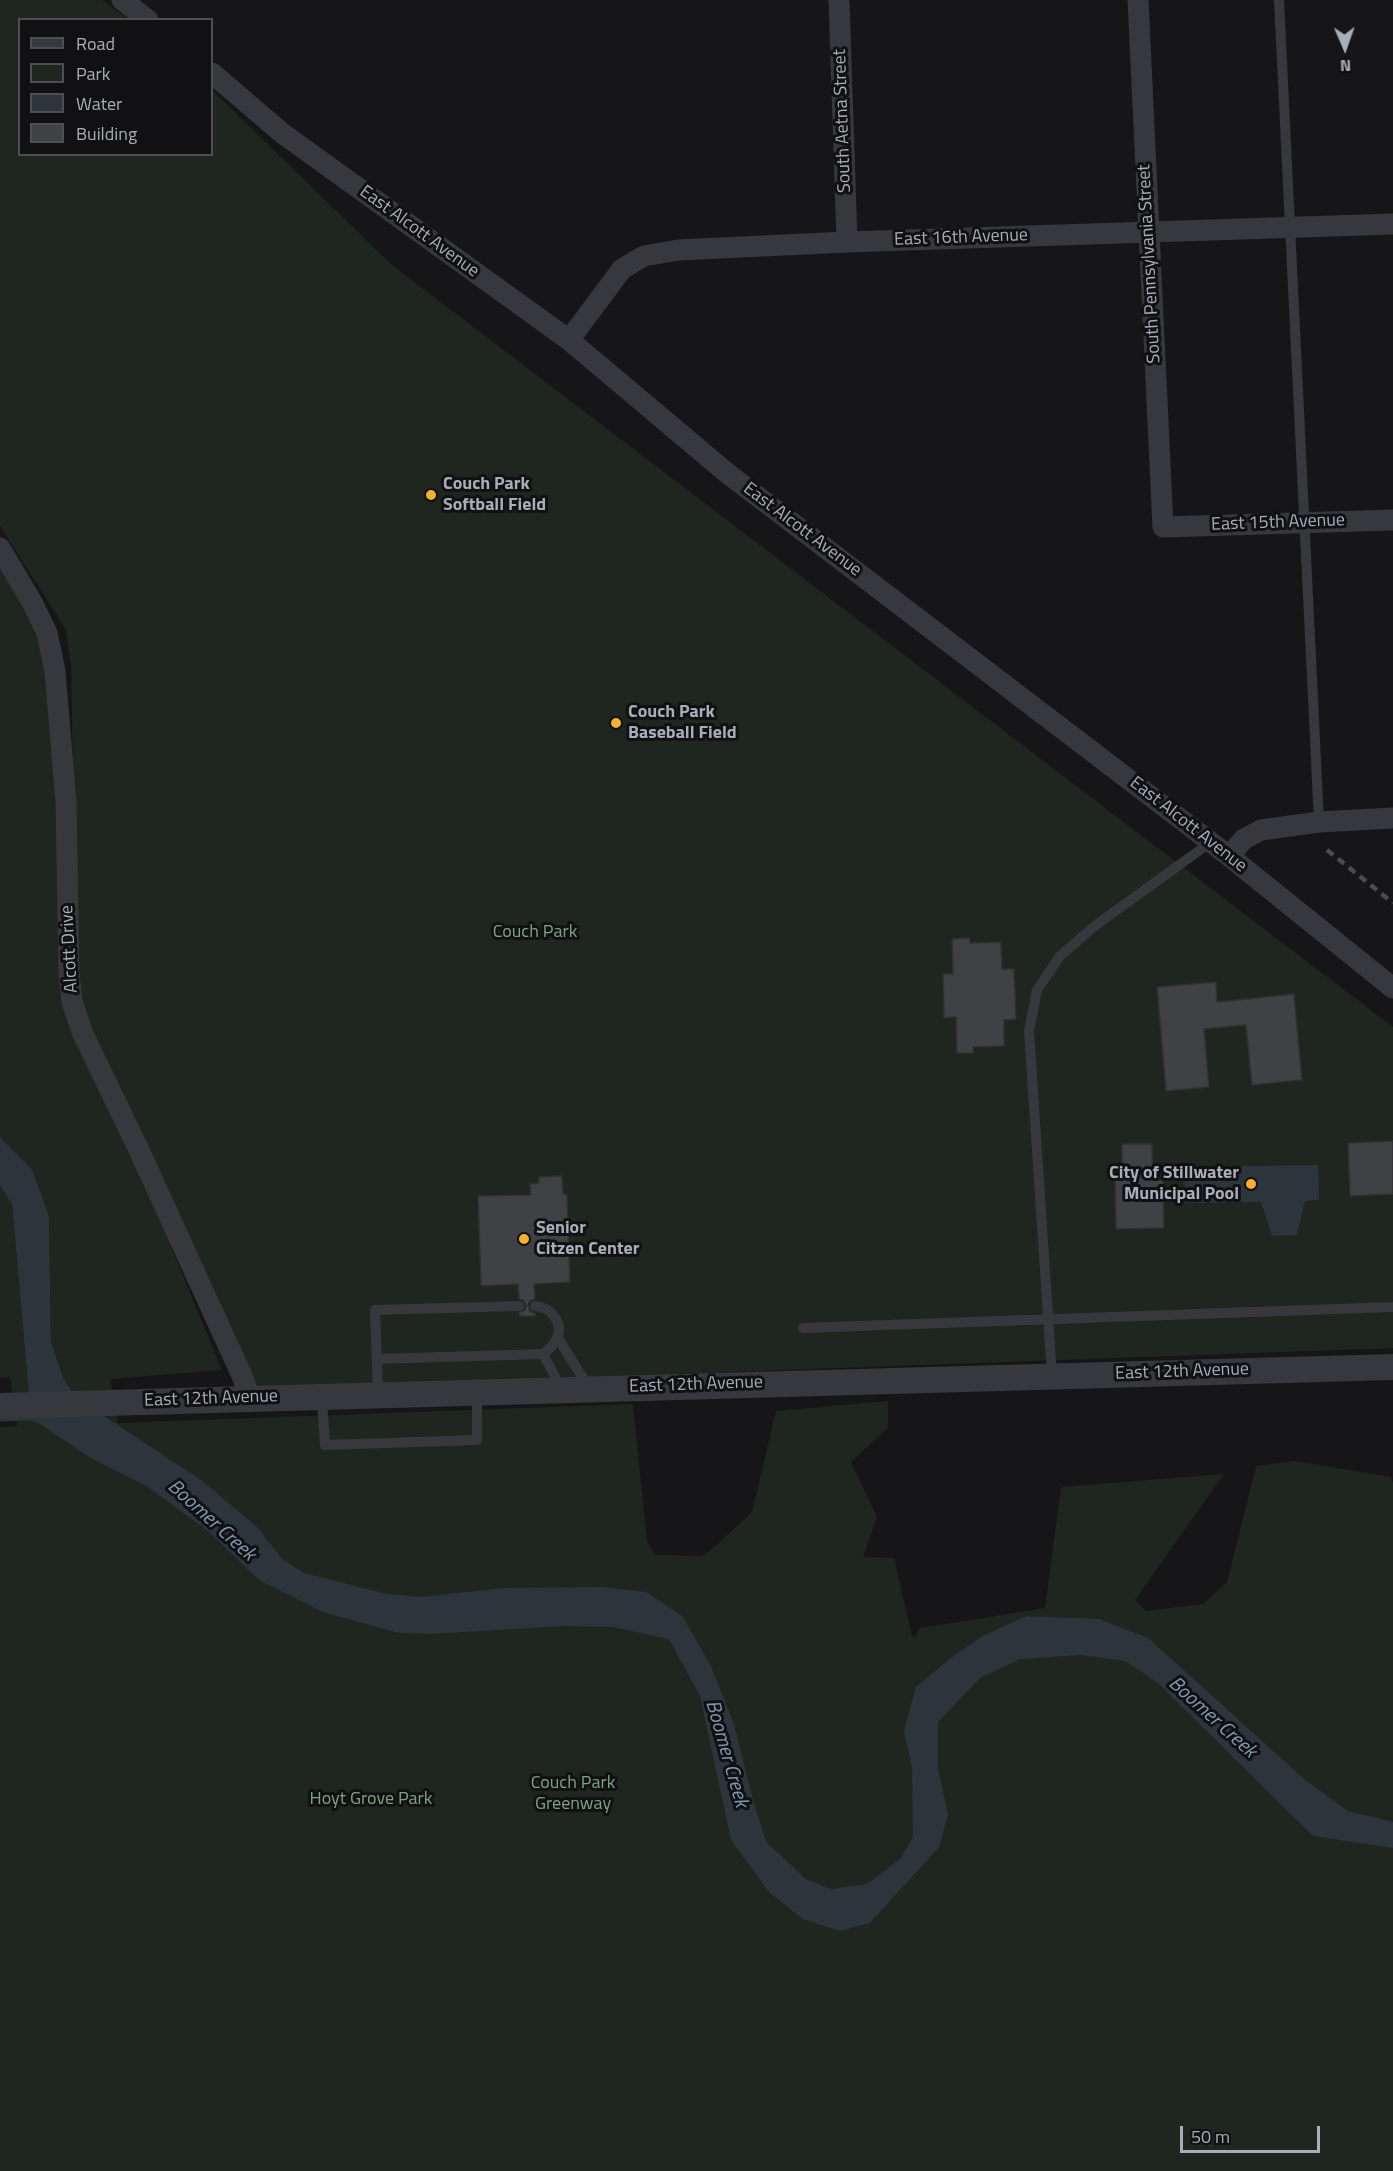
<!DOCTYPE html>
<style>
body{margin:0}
#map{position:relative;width:1393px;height:2171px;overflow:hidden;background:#161618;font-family:"Titillium Web",sans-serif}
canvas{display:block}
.legend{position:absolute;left:18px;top:18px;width:195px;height:138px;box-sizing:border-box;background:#111113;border:2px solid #4d4f55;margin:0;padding:8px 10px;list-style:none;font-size:18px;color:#a8adb8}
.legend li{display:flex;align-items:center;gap:12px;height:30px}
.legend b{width:30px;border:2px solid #4d4f55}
.north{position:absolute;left:1315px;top:18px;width:60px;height:60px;-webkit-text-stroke:4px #111113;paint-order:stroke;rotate:178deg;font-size:16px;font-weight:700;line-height:24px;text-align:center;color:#a8adb8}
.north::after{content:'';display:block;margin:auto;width:21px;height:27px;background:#a8adb8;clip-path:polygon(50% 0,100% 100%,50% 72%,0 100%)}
.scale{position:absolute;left:1180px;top:2126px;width:140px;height:27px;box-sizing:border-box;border:3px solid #a8adb8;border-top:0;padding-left:8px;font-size:18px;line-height:21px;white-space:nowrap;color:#a8adb8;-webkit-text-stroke:4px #111113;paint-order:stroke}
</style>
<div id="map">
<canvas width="1393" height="2171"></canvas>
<ul class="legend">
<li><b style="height:8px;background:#37383d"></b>Road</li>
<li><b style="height:16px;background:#1e261f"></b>Park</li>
<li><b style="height:16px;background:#2c353c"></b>Water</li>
<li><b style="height:16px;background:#404145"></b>Building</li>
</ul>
<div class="north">N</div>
<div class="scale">50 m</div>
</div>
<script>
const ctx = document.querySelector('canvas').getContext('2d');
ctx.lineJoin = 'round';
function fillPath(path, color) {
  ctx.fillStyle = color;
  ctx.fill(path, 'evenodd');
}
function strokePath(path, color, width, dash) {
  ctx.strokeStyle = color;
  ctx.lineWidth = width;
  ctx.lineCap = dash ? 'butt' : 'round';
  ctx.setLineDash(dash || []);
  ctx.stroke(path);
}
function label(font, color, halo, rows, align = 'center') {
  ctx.font = font + ' "Titillium Web",sans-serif';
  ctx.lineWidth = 6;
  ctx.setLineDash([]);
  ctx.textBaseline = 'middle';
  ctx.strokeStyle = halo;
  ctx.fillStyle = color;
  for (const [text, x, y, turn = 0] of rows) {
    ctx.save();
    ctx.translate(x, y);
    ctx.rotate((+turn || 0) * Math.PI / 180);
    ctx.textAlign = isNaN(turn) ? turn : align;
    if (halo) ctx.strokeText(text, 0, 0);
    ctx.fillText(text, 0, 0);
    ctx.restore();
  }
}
const green = new Path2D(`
 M0,0H102L128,19L20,20V154H212V90L392,265L1393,1027V1348L257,1389L83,1034L222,1370L110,1379L118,1423L633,1404L647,1541L656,1555L701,1556L712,1549L752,1512L776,1411L888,1401V1428L851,1462L877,1517L863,1557L894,1558L912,1636H915L920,1628L1045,1608L1061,1487L1224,1474L1135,1600L1146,1611L1203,1604L1227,1582L1256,1466L1296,1461L1391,1477L1393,1483V2171H0V1427L17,1426L10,1377L0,1378V1186L12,1204L31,1418L113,1422L75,1397L63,1377L51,1342L49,1216L32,1169L0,1137V548L55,671L76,928L71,666L66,630L0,526ZM1026,1616L1070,1618L1008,1625Z`);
const water = new Path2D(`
 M0,1137L32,1169L49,1216L51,1342L63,1377L75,1397L201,1480L257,1527L282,1559L304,1573L387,1594L421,1597L504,1588L603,1587L646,1592L682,1616L711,1666L734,1725L755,1808L767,1843L806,1879L831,1889L867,1884L900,1859L913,1837L912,1768L904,1731L916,1687L956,1654L983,1636L1026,1616L1099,1619L1148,1638L1304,1779L1348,1811L1393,1822V1848L1313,1836L1158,1683L1125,1661L1080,1655L1021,1659L981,1677L938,1722V1768L948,1815L939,1847L870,1923L840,1931L803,1919L769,1892L731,1840L700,1696L669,1639L613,1627L562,1626L433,1634L399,1633L323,1612L259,1580L208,1531L148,1487L91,1458L31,1418L12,1204L0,1186Z
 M1318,1165L1319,1200L1305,1201L1297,1235L1272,1236L1261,1202L1185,1203L1184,1167Z`);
const stream = new Path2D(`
 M0,1419L31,1418L37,1420`);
const building = new Path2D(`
 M970,938V943L1001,942L1002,969H1014L1016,1019L1004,1020V1046L973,1047V1053H957L956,1017L944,1018L943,974H953L952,939Z
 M1216,982L1217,1002L1294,994L1302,1080L1252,1085L1246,1025L1204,1029L1209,1087L1166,1091L1157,987Z
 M1393,1141V1194L1350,1196L1348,1143Z
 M1122,1144H1152L1153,1180H1163L1164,1228L1116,1229L1115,1180H1122Z
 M562,1176L563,1194H567L570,1282L534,1284L535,1299L530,1301L528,1305L530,1311L535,1314V1316H520L519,1313L525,1310L526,1305L523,1300L519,1299L518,1284L481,1286L478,1196L531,1195L530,1184L539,1183V1177Z`);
const service = new Path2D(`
 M1279,0L1319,822
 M803,1328L1393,1307
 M558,1338L589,1388
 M543,1354L561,1388
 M377,1359L543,1354C548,1350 553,1346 556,1340C565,1324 551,1307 535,1306
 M1052,1376L1029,1031L1037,990L1060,956L1096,925L1211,842
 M378,1394L375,1310L519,1306
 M322,1398L325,1445L477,1440V1392`);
const minor = new Path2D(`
 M122,0L148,20
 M839,0L847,242
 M1138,0L1163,527L1393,520
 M212,73L282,133L569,340L727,473L1229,856L1393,988
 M569,340L622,269L644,256L678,250L847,242L1393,224
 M0,548L32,602L47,633L55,671L66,802L69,972L72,1002L83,1034L138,1148L243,1378L249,1398
 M1229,856L1244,839L1261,830L1319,822L1393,818`);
const tertiary = new Path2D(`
 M0,1406L1393,1367`);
const rail = new Path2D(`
 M1327,850L1393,903`);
const markers = [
 [431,495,6,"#f2b134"],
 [616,723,6,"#f2b134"],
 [1251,1184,6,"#f2b134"],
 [524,1239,6,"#f2b134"]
];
const streetNames = [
 ["South Aetna Street",843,121,-92],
 ["East Alcott Avenue",419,232,36],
 ["East 16th Avenue",961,238,-2],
 ["South Pennsylvania Street",1150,264,-93],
 ["East 15th Avenue",1278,523,-2],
 ["East Alcott Avenue",802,530,37],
 ["East Alcott Avenue",1188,825,38],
 ["Alcott Drive",70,949,-93],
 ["East 12th Avenue",1182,1372,-2],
 ["East 12th Avenue",696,1385,-2],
 ["East 12th Avenue",211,1399,-2]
];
const poiNames = [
 ["Couch Park",443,485],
 ["Softball Field",443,506],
 ["Couch Park",628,713],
 ["Baseball Field",628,734],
 ["City of Stillwater",1239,1174,"right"],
 ["Municipal Pool",1239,1195,"right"],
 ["Senior",536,1229],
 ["Citzen Center",536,1250]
];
const parkNames = [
 ["Couch Park",535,933],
 ["Couch Park",573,1784],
 ["Greenway",573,1805],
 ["Hoyt Grove Park",371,1800]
];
const waterNames = [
 ["Boomer Creek",211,1521,42],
 ["Boomer Creek",1212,1718,42],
 ["Boomer Creek",726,1754,74]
];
fillPath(green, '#1e261f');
fillPath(water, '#2c353c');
strokePath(stream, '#2c353c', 5);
fillPath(building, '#404145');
strokePath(building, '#303034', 1.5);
strokePath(service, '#37383d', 10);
strokePath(minor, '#37383d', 21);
strokePath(tertiary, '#37383d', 26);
strokePath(rail, '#4a4c52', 4.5, [8, 6]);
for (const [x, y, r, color] of markers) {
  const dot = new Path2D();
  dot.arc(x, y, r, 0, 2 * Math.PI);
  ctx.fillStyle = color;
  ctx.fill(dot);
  strokePath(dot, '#111113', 2);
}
label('18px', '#a8adb8', '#111113', streetNames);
label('bold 18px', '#a8adb8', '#111113', poiNames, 'left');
label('18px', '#7fa381', '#111113', parkNames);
label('italic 20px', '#7f9bb3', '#111113', waterNames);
</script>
